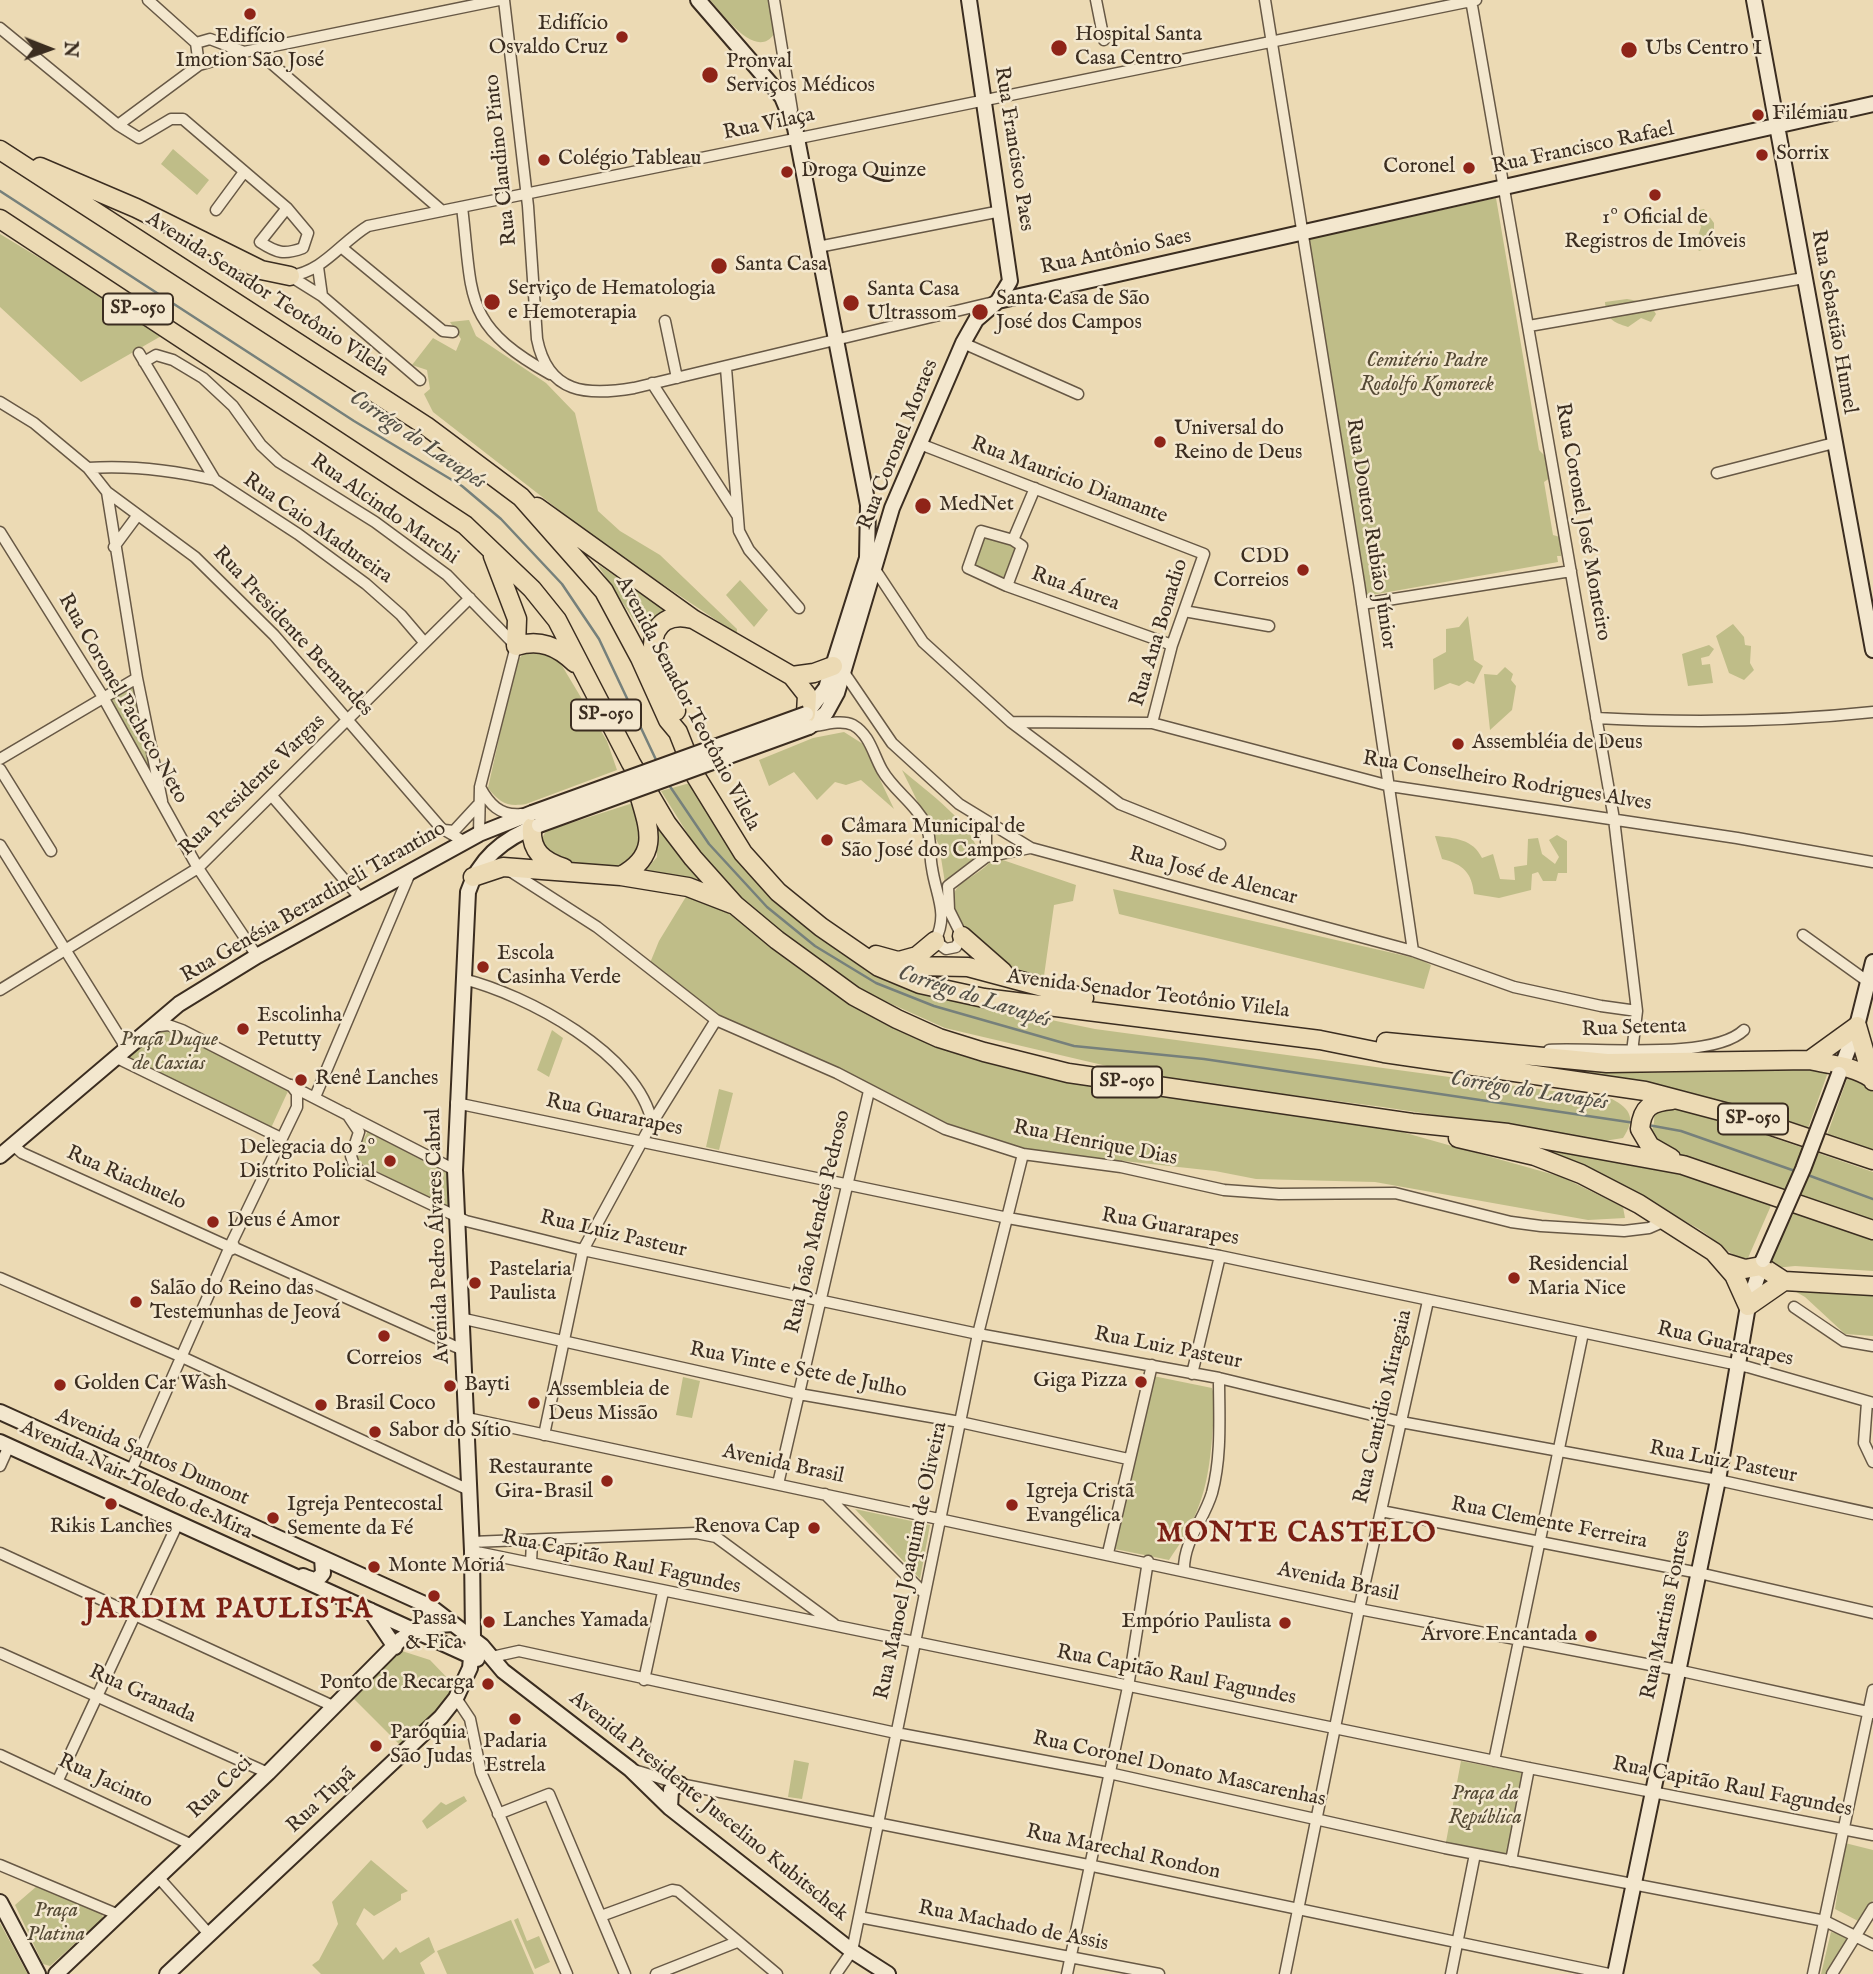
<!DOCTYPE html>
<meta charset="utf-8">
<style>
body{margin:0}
#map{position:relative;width:1873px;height:1974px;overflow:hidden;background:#ecdab4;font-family:"IM FELL English",serif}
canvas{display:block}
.north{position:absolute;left:14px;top:14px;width:70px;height:70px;-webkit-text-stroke:5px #f3e7ce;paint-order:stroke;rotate:91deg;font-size:19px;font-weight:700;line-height:28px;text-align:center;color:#3b2d20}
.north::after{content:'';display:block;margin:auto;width:24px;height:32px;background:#3b2d20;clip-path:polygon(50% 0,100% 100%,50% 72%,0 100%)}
</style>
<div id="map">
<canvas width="1873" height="1974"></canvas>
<div class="north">N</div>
</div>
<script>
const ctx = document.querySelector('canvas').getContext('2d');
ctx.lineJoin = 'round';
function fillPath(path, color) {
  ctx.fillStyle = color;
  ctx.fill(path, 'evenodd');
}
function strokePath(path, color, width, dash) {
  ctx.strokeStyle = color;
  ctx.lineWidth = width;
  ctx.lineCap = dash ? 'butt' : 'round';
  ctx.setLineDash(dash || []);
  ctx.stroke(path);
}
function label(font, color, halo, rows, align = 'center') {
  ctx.font = font + ' "IM FELL English",serif';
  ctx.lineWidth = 5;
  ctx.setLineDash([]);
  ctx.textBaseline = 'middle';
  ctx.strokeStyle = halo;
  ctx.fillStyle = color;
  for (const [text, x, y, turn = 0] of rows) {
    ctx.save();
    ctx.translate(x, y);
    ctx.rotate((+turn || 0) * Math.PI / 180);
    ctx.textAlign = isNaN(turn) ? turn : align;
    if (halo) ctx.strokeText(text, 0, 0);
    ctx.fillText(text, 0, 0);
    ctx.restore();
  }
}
const green = new Path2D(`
 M710,0H768L774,34C756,61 723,14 710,0Z
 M173,149L209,180L197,195L161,164Z
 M1496,198L1539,450L1546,457L1550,478L1544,482L1553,535L1560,537L1561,556H1557L1558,562L1366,596L1306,240Z
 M1704,209L1714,223V245L1699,251L1695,245L1701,227L1695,211Z
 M0,234L150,325L163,335L81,382L0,307Z
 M1627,299L1649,303L1656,314L1651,322L1641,318L1628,327C1613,322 1606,319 1605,302Z
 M469,320L476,336L546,383L575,413L598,511L620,531L660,555L737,629V634L604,545L433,412L424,394L430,389L427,370L412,365L433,338L456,351L461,339L450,322Z
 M982,535L1018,547L1006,578L971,566Z
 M597,564L677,616L654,619L643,634Z
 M740,580L768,610L754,627L726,595Z
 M1468,616L1474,660L1483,666L1474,684L1467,681L1459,686L1450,683L1434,690L1433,659L1446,652V629L1459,627Z
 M1733,624L1744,637L1745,645L1751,646L1750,663L1754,670L1744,680L1729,673L1716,636Z
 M1709,645L1714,649L1709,656L1701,658L1702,665L1710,664L1713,683L1688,686L1682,654Z
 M527,650H541L558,659L607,741L617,770L526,804C507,807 500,803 488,788L516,662Z
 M1505,667L1513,674L1511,680L1516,686L1512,710L1490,730L1484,674L1497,675Z
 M134,687L157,793L104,703Z
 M844,732L863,744L894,809L861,780L846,785L835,782L817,800L794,772L769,786L759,760L813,738Z
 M902,770C926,791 976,825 979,857L945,883L939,845Z
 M690,783L741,864L819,932L954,1000L1095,1029L1612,1099C1631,1109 1636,1119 1623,1138L1604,1141L1383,1107L1158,1078L945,1028L858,989L740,901L699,852L661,791Z
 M633,803L641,835L636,858L621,868L571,862L544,853L541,840L546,831Z
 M656,826L710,884L642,875L657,857Z
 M1557,835L1567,841V873H1558L1556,881H1543L1538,872L1532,874L1531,890L1499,898L1474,894C1472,873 1463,864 1442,859L1435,836C1455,838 1473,839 1482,858L1493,854L1500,879L1515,880L1514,867L1527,865L1528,839L1538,838L1542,854L1555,864L1559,857L1549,840Z
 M994,857L1076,885L1073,901L1054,905L1043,983C1018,977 932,921 957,888C965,878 983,873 994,857Z
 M1113,889L1419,959L1431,965L1424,989L1119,914Z
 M687,895L727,907L940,1040L1149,1091L1395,1130L1562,1177L1623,1207L1625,1218L1588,1220L1375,1182L1256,1179L1215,1171L1023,1150L946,1126L717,1017L650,963L659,941Z
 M167,1027L289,1089L271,1128L127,1058Z
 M552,1030L563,1038L549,1077L537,1070Z
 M1474,1062L1640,1073L1820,1069L1828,1072L1807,1131Z
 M1855,1076L1873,1092V1155L1826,1138L1847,1079Z
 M719,1089L733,1093L719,1150L706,1147Z
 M1649,1095L1873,1172V1228L1641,1146C1657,1129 1657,1117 1649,1095Z
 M368,1131L451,1174L449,1204L445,1207L353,1159Z
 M1522,1143L1680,1172L1773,1201L1748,1258C1732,1260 1715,1239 1699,1229C1641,1196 1583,1169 1522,1143Z
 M1797,1207L1873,1235V1271L1795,1266L1775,1268L1770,1259Z
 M1784,1285L1873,1290V1336L1845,1334L1805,1297Z
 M1153,1376L1212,1388L1215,1398C1210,1465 1211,1502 1169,1560L1115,1549Z
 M683,1377L700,1381L692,1418L676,1415Z
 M855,1509L930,1525L920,1579Z
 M402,1651L430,1660L456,1687L448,1700L404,1749L354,1699L395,1654Z
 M794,1760L809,1763L802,1799L788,1797Z
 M1461,1761L1524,1773L1507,1855L1446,1842Z
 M464,1796L467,1801L427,1829L422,1821L441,1802L446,1805Z
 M1845,1843L1873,1850V1900L1860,1922L1835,1909Z
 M371,1860L408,1891L401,1894V1900L374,1916L364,1908L356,1924L383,1960L396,1947L400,1953L429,1937L435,1952L420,1963L425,1974H321L312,1965L319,1960L338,1924L332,1902Z
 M37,1886L102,1914L103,1918L50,1966L43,1964L15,1905Z
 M518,1918L527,1941L539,1936L550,1962L535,1969L514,1920Z
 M511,1920L534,1974H447L437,1951Z
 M0,1923L27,1973L28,1974H0Z
 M1831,1932L1853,1937L1828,1974H1821Z`);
const stream = new Path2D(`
 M0,191L354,421L462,486L501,519L562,584L599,639L658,764
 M667,782L709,844L767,907L815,946L876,983L934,1006L1074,1046L1204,1059L1635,1123
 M1648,1125L1681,1131L1795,1171
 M1805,1174L1873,1199`);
const street = new Path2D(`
 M148,0L196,43L199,65
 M504,0L528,206L537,339C548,394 587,396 634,388L994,302
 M774,0L792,110
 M1096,0L1104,40
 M1265,0L1359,583L1413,951
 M1471,0L1614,819L1637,1011L1632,1052
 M0,28L118,125L139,138L171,119H183L287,208L308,233L303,248C284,255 277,253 260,242L287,208
 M256,50L441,210
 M244,52L499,0
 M118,125L199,65L244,52L210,39L196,43
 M462,207C473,297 462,325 550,374
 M216,210L244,172
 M341,247L443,331L453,332
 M818,247L1001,211
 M318,267L322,296
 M290,276C324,271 340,243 368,226L1476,0
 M290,276L322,296L420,380
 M665,321L677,378
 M1529,326L1804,278
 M963,343L1078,394
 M139,353L215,480L298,534L366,584L401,615L424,642
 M144,362L156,355L173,360L203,378L233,406L261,445L279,462L375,522L447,575L516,646L480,787L479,834
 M726,368L739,531L749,550L799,608
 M652,383L737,515
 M0,402L34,423L88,468L107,492L195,557L274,635L441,828L465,842
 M920,444L1204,554L1172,645L1152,723
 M88,468C132,465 172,470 215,480
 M1717,473L1834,443
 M107,492L137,678L162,801
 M0,532L103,697L198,868L257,956
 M1013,540L981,531L968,568L1007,586L1172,645
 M114,547L137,516
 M874,568L923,642L1011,722L1120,804L1220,844
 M1007,586L1022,546L1013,540L1035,488
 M1362,604L1571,571
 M1184,611L1269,626
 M843,671L892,743L959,804L1031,848L1413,951L1514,987L1601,1006L1637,1011
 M1596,718C1689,723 1780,722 1873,712
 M1011,722L1152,723L1390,786L1737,838L1873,862
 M810,727C823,725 841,719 853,725C870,735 873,754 882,770C893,790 916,804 926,825C932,839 929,854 932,868C936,896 949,913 935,941L946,949L956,947L962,936L949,910L948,886L986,857L1030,848
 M0,759L137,678
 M0,769L51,851
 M480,787C489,804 500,816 521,814
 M272,796L361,899
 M444,830L454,831L478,805
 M0,845L127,1049
 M986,857V823
 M510,871L597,927L716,1020L837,1073L945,1129L1023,1154L1121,1167L1224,1190L1279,1194L1395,1193L1511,1222L1541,1226L1624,1231L1649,1228L1665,1221
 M1803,935L1867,981
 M463,979C525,994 639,1054 652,1123
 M0,990L198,868L470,598
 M152,1027L168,1025L182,1030L455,1170
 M1549,1050C1594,1047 1712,1061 1744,1030
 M117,1058L281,1138
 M315,1097L410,873
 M456,1103L1008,1218L1220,1256L1748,1367L1873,1403
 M347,1114L359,1132L351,1156L355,1168L466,1221L583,1250L978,1334L1219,1378L1401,1422L1718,1480L1873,1514
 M13,1145L22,1153L225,1245
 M235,1248L463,1350
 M0,1278L182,1357L469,1490
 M1794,1307L1844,1341L1873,1346
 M460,1318L799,1394L960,1422L1128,1459
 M1192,1374L1220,1256
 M1867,1402L1864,1443L1873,1462
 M467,1418L1359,1609L1677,1670L1873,1713
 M544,1435L583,1250L652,1123L716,1020
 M0,1466L9,1446
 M131,1471L228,1251L235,1248L232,1242L297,1107V1093L291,1085
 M778,1484L869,1091
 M825,1494L924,1593
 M1381,1511L1699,1573L1873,1613
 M472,1542L696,1533L716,1537L834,1624
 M472,1551L1529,1768L1873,1835
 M0,1553L335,1707
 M1108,1553L1152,1365
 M531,1563L532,1541
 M1184,1569C1184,1540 1204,1520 1212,1493C1222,1456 1219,1415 1219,1378
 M0,1653L268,1773
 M492,1657L519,1651L896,1733L1109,1773L1445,1848L1825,1921L1873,1945
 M644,1680L663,1592
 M456,1698L470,1719L481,1772L567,1974
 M0,1755L192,1845
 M1494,1761L1583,1333
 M634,1770L680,1784L1088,1865L1609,1974
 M58,1780L178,1523
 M498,1814L549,1794L625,1974
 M1511,1861L1529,1768
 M0,1865L119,1915
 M159,1878L209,1934
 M601,1916L672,1890L678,1891L777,1974
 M859,1917L1159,1974
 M656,1974L737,1942
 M836,1974L852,1951L978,1334L1023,1154
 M1067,1974L1128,1687L1148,1561
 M1285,1974L1359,1609L1428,1301
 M1451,1974L1475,1854
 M1813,1974L1873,1690
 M1832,1974L1873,1908`);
const secondary = new Path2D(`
 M698,0L782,97L795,128L868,505L867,558L826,688L806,714
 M1754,0L1873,650
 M998,301L1873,104
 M809,727L826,713L837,693L892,508L963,343L976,320L998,301L1010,281L969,0
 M1839,1074L1857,1026L1873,962
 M0,1156L179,1004L257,956L479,834L532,813
 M0,1412L431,1607L482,1646L503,1671L630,1769L670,1808L852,1951L888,1974
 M0,1442L477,1659
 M303,1576C312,1580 317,1582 323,1573L322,1558
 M370,1610L395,1647
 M670,1808L671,1790L680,1784
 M0,1902L38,1974
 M56,1974L268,1773L401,1639L424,1626L453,1624
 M167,1974L441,1717L456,1698L470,1668L473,1638L472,1551L455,1170L468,892C479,858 506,837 539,825
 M1615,1974L1718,1480L1748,1306L1763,1260`);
const highway = new Path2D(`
 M0,150L426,426L521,497L604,591L640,658L668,720L678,732L695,775L743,853L778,892L821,927L879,967L920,984L984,998L1320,1040L1384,1053L1645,1091L1751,1119L1873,1160
 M40,167L136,208L261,270L290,276
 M0,219L465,525L532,589L557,620L631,763L667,824L693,858L735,905L777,940L854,996L897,1019L939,1038L984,1052L1068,1073L1412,1123L1508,1133L1683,1165L1873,1230
 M537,507L693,619L792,676L807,695L806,714
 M493,556L517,619L516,646C540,639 557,646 575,663
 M792,676L814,673L833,666
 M676,711L653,645C654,622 671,613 693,619
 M532,827C530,851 543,861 564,868
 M621,876C663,853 647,825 637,787
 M473,877L503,867L621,876L688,887L732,904
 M962,936L1003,972
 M876,955L916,966L968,967L1084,998
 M899,961L917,956L935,941
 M1857,1026L1873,1081
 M1386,1042L1607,1063L1810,1060C1831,1065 1853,1066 1871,1078
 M1810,1060L1857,1026
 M1458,1138L1535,1156L1581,1174L1639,1204L1714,1252L1734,1275L1748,1306L1784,1281
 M1671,1158L1650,1146L1640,1129C1642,1107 1651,1102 1672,1100
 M1726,1263L1745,1269L1761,1266L1784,1281L1873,1286`);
const secondaryBridge = new Path2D(`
 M532,813L806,714
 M539,825L809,727
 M1763,1260L1803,1169L1839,1074`);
const markers = [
 [250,14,7,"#8f2418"],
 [622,37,7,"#8f2418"],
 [1059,48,9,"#8f2418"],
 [1629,50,9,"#8f2418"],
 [710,75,9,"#8f2418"],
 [1758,115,7,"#8f2418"],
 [1762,155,7,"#8f2418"],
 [544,160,7,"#8f2418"],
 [1469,168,7,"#8f2418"],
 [787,172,7,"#8f2418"],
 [1655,195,7,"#8f2418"],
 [719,266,9,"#8f2418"],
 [492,302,9,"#8f2418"],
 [851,303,9,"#8f2418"],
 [980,312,9,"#8f2418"],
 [1160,442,7,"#8f2418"],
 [923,506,9,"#8f2418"],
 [1303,570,7,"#8f2418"],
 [1458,744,7,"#8f2418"],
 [827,840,7,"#8f2418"],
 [483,967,7,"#8f2418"],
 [243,1029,7,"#8f2418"],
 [301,1080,7,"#8f2418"],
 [390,1161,7,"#8f2418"],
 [213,1222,7,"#8f2418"],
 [1514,1278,7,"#8f2418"],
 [475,1283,7,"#8f2418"],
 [136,1302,7,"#8f2418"],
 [384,1336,7,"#8f2418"],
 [1141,1382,7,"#8f2418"],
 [60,1385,7,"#8f2418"],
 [450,1386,7,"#8f2418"],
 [534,1403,7,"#8f2418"],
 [321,1405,7,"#8f2418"],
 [375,1432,7,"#8f2418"],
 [607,1481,7,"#8f2418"],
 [111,1504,7,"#8f2418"],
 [1012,1505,7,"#8f2418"],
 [273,1518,7,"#8f2418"],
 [814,1528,7,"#8f2418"],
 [374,1567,7,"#8f2418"],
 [434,1596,7,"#8f2418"],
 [489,1622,7,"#8f2418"],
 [1285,1623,7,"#8f2418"],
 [1591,1636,7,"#8f2418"],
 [488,1684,7,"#8f2418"],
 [515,1719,7,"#8f2418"],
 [376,1746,7,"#8f2418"]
];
const shields = [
 [138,309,70],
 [606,715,70],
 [1127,1082,70],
 [1753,1119,70]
];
const shieldNames = [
 ["SP-050",138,309],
 ["SP-050",606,715],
 ["SP-050",1127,1082],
 ["SP-050",1753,1119]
];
const poiNames = [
 ["Edifício",608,25,"right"],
 ["Osvaldo Cruz",608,49,"right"],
 ["Hospital Santa",1075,36],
 ["Casa Centro",1075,60],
 ["Edifício",250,38,"center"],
 ["Imotion São José",250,62,"center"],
 ["Ubs Centro I",1645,50],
 ["Pronval",726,63],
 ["Serviços Médicos",726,87],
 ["Filémiau",1772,115],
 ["Sorrix",1776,155],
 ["Colégio Tableau",558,160],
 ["Coronel",1455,168,"right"],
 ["Droga Quinze",801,172],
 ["1º Oficial de",1655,219,"center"],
 ["Registros de Imóveis",1655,243,"center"],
 ["Santa Casa",735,266],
 ["Serviço de Hematologia",508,290],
 ["e Hemoterapia",508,314],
 ["Santa Casa",867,291],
 ["Ultrassom",867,315],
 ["Santa Casa de São",996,300],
 ["José dos Campos",996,324],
 ["Universal do",1174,430],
 ["Reino de Deus",1174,454],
 ["MedNet",939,506],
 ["CDD",1289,558,"right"],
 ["Correios",1289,582,"right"],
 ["Assembléia de Deus",1472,744],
 ["Câmara Municipal de",841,828],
 ["São José dos Campos",841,852],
 ["Escola",497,955],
 ["Casinha Verde",497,979],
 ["Escolinha",257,1017],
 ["Petutty",257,1041],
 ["Renê Lanches",315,1080],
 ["Delegacia do 2º",376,1149,"right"],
 ["Distrito Policial",376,1173,"right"],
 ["Deus é Amor",227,1222],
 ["Residencial",1528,1266],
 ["Maria Nice",1528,1290],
 ["Pastelaria",489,1271],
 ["Paulista",489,1295],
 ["Salão do Reino das",150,1290],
 ["Testemunhas de Jeová",150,1314],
 ["Correios",384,1360,"center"],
 ["Giga Pizza",1127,1382,"right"],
 ["Golden Car Wash",74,1385],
 ["Bayti",464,1386],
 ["Assembleia de",548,1391],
 ["Deus Missão",548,1415],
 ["Brasil Coco",335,1405],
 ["Sabor do Sítio",389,1432],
 ["Restaurante",593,1469,"right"],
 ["Gira-Brasil",593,1493,"right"],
 ["Igreja Cristã",1026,1493],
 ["Evangélica",1026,1517],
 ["Igreja Pentecostal",287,1506],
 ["Semente da Fé",287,1530],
 ["Rikis Lanches",111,1528,"center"],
 ["Renova Cap",800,1528,"right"],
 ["Monte Moriá",388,1567],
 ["Passa",434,1620,"center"],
 ["& Fica",434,1644,"center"],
 ["Lanches Yamada",503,1622],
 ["Empório Paulista",1271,1623,"right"],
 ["Árvore Encantada",1577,1636,"right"],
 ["Ponto de Recarga",474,1684,"right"],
 ["Paróquia",390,1734],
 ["São Judas",390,1758],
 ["Padaria",515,1743,"center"],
 ["Estrela",515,1767,"center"]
];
const streetNames = [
 ["Rua Vilaça",769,125,-12],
 ["Rua Francisco Paes",1013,149,81],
 ["Rua Francisco Rafael",1583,149,-12],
 ["Rua Claudino Pinto",502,160,-96],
 ["Rua Antônio Saes",1116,253,-12],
 ["Avenida Senador Teotônio Vilela",267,295,33],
 ["Rua Sebastião Humel",1833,322,80],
 ["Rua Coronel Moraes",899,445,-68],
 ["Rua Mauricio Diamante",1069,481,21],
 ["Rua Alcindo Marchi",384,510,35],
 ["Rua Coronel José Monteiro",1582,522,80],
 ["Rua Caio Madureira",317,529,35],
 ["Rua Doutor Rubião Júnior",1370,534,81],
 ["Rua Áurea",1075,590,20],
 ["Rua Presidente Bernardes",292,632,47],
 ["Rua Ana Bonadio",1160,633,-73],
 ["Rua Coronel Pacheco Neto",122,699,60],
 ["Avenida Senador Teotônio Vilela",687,704,62],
 ["Rua Conselheiro Rodrigues Alves",1507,782,9],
 ["Rua Presidente Vargas",253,786,-44],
 ["Rua José de Alencar",1213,877,15],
 ["Rua Genésia Berardineli Tarantino",314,903,-30],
 ["Avenida Senador Teotônio Vilela",1148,995,7],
 ["Rua Setenta",1634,1029,-2],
 ["Rua Guararapes",614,1116,12],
 ["Rua Henrique Dias",1095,1144,11],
 ["Rua Riachuelo",126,1179,24],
 ["Rua João Mendes Pedroso",819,1222,-77],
 ["Rua Guararapes",1170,1228,10],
 ["Rua Luiz Pasteur",613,1235,13],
 ["Avenida Pedro Álvares Cabral",439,1236,-92],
 ["Rua Guararapes",1725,1345,13],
 ["Rua Luiz Pasteur",1168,1349,11],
 ["Rua Vinte e Sete de Julho",798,1371,11],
 ["Rua Cantidio Miragaia",1384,1407,-77],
 ["Avenida Santos Dumont",152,1458,24],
 ["Rua Luiz Pasteur",1723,1463,11],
 ["Avenida Brasil",783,1465,12],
 ["Avenida Nair Toledo de Mira",136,1481,25],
 ["Rua Clemente Ferreira",1549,1524,11],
 ["Rua Manoel Joaquim de Oliveira",912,1561,-78],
 ["Rua Capitão Raul Fagundes",621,1563,12],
 ["Avenida Brasil",1338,1583,12],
 ["Rua Martins Fontes",1667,1615,-78],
 ["Rua Capitão Raul Fagundes",1176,1676,11],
 ["Rua Granada",142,1695,24],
 ["Rua Coronel Donato Mascarenhas",1179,1770,12],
 ["Rua Jacinto",105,1782,25],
 ["Rua Ceci",221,1788,-44],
 ["Rua Capitão Raul Fagundes",1732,1788,11],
 ["Rua Tupã",322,1801,-43],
 ["Avenida Presidente Juscelino Kubitschek",708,1807,39],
 ["Rua Marechal Rondon",1123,1853,12],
 ["Rua Machado de Assis",1013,1927,11]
];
const parkNames = [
 ["Cemitério Padre",1427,362],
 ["Rodolfo Komoreck",1427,386],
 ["Praça Duque",169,1041],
 ["de Caxias",169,1065],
 ["Praça da",1485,1795],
 ["República",1485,1819],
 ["Praça",56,1912],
 ["Platina",56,1936]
];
const waterNames = [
 ["Corrégo do Lavapés",417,441,34],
 ["Corrégo do Lavapés",974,998,18],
 ["Corrégo do Lavapés",1529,1092,9]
];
const districtNames = [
 ["MONTE CASTELO",1297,1535],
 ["JARDIM PAULISTA",229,1611]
];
fillPath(green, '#bfbd88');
strokePath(stream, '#76807b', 2.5);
strokePath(street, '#675845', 13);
strokePath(secondary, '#3b2d20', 18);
strokePath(highway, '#3b2d20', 21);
strokePath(street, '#f3e7ce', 10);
strokePath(secondary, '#f3e7ce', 14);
strokePath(highway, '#ecdab4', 18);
strokePath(secondaryBridge, '#3b2d20', 18, []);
strokePath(secondaryBridge, '#f3e7ce', 14);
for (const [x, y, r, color] of markers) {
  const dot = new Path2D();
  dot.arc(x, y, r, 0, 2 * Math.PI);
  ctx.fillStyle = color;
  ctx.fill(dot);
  strokePath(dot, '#f3e7ce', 2.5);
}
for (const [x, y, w] of shields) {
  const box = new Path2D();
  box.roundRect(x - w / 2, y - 15.5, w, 31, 5);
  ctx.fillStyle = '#f3e7ce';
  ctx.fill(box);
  strokePath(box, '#3b2d20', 2);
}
label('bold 19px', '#3b2d20', null, shieldNames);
label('21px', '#3b2d20', '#f3e7ce', poiNames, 'left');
label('21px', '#3b2d20', '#f3e7ce', streetNames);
label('italic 21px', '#554a35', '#f3e7ce', parkNames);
label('italic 23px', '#545046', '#f3e7ce', waterNames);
ctx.letterSpacing = '2px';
label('bold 28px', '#7a1f14', '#f3e7ce', districtNames);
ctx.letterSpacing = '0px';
</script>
